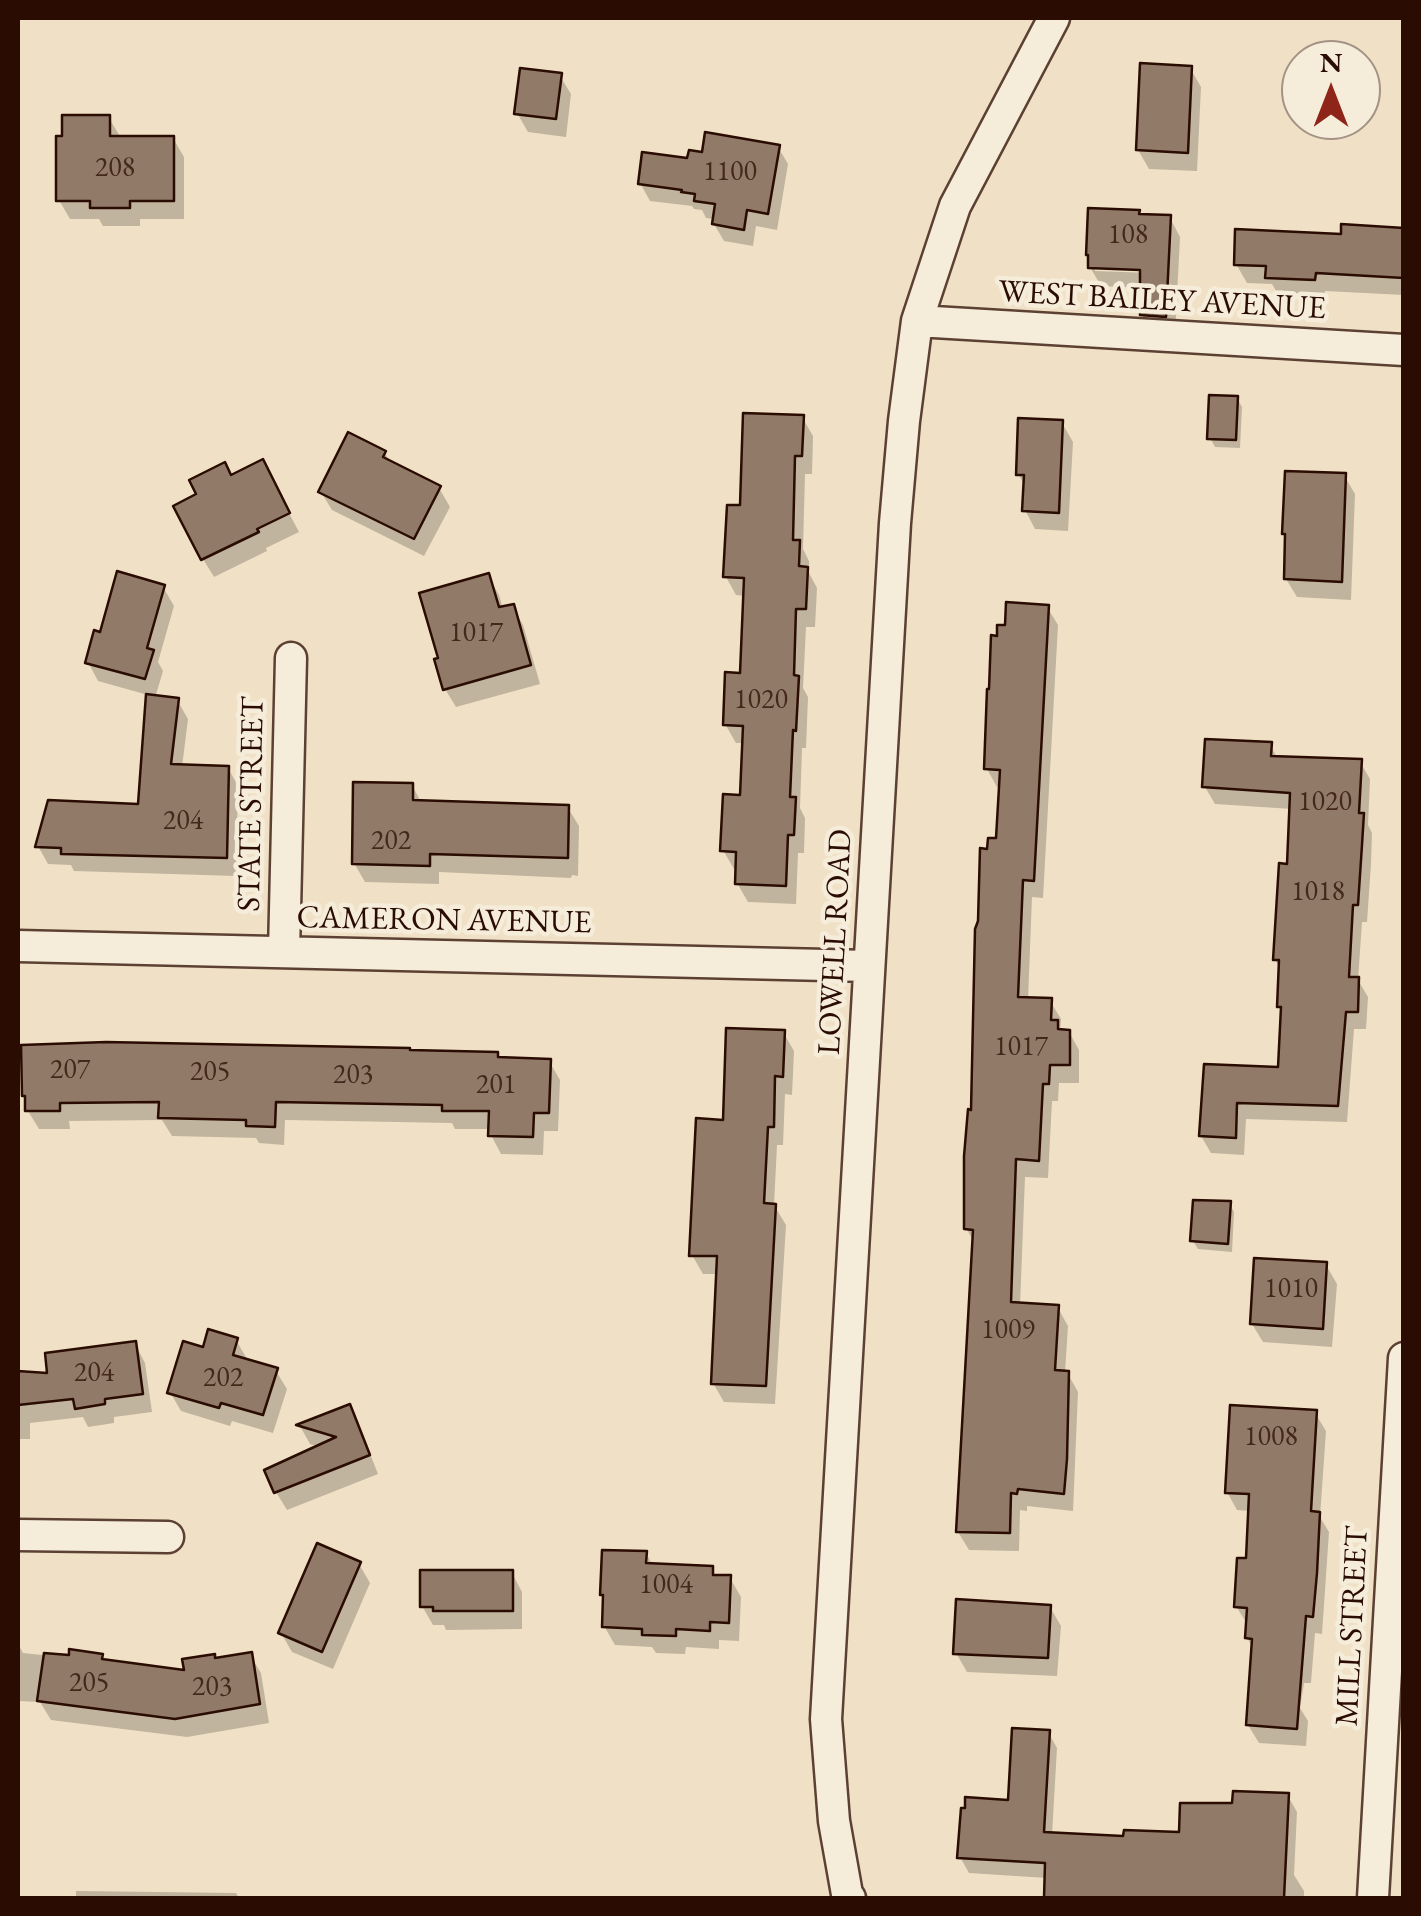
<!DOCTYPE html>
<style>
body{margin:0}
#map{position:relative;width:1421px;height:1916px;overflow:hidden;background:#f0e1c6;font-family:"EB Garamond",serif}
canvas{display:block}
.frame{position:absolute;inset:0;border:20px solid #2b0c02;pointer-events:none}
.north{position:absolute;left:1281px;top:40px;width:100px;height:100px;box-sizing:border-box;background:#f5ecda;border:2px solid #a49284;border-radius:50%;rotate:0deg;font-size:28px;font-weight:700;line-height:40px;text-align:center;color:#2b0c02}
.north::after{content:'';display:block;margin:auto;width:35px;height:45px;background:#8f2418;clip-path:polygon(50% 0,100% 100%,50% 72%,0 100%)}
</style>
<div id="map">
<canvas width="1421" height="1916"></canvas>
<div class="frame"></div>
<div class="north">N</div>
</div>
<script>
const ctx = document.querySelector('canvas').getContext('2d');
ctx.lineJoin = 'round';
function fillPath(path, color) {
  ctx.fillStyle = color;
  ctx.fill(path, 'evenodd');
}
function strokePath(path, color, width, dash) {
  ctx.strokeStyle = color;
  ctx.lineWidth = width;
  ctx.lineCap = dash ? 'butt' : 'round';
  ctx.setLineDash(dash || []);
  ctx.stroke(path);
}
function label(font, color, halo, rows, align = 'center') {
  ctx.font = font + ' "EB Garamond",serif';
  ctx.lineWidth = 9;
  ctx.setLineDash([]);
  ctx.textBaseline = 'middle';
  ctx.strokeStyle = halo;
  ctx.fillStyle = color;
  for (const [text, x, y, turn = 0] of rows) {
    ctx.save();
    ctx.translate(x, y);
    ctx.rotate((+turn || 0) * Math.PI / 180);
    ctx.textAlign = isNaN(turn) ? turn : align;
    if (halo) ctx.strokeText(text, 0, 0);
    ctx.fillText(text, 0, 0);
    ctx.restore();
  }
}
const shadow = new Path2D(`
 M1190,68L1201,87L1197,171L1149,169L1138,150Z
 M560,76L571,94L566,137L528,132L517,113Z
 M109,118L121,138H173L184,157V219H140V226H103L99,219H70L59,200L65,138Z
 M778,147L788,164L777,230L756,226L753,246L724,241L714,224L715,219L706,218L702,210L694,209L692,206L650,201L640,183L704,155Z
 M1140,217L1170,218L1180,237L1175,335L1153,334L1142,315V288L1101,286L1090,267ZM1095,266L1152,268V273L1095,271Z
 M1404,230V295L1325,291V298L1279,296L1272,284L1247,283L1236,264L1343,236Z
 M1237,398L1242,407L1240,448L1215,447L1210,438Z
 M802,417L813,436L812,474H805L803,549L809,561V573L817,588L815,627H806L803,688L808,697L806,748H802L800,808L805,818L804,853H798L796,904L748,902L737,883L738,869H734L723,850L743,797L745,743H736L725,724L743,676L746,596L736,595L726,577L743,507Z
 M1062,423L1073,442L1068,531L1035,529L1025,510L1026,487L1018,474Z
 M385,453L391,464L439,488L450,507L424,556L332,510L321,492Z
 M1344,475L1355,494L1351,600L1297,597L1286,579L1288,538L1285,533Z
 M231,478L272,481L299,532L266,548L267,551L214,577L203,559Z
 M488,576L499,595L503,609L512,606L523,625L540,684L456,707L445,689Z
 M163,587L174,606L158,662L163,671L155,698L177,700L188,719L182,767L228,768L238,786L236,876L74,871L71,865L48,864L38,846L140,806L148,695L98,681L88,662L102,635Z
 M1047,607L1058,625L1043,898L1032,897L1028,1000L1050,1001L1061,1019L1060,1032H1069L1079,1050V1083H1059L1058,1101H1052L1048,1178L1025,1177L1020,1306L1058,1308L1068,1326L1065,1373L1068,1374L1078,1392L1073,1511L1027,1506V1511L1020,1510L1019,1551L969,1550L958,1532L974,1242L966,1228L990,852L998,841L1001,787H997L987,769Z
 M1270,745L1278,759L1360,762L1370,779L1368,825L1372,833L1371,864L1367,922H1362L1358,980L1368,997L1366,1029H1354L1347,1122L1246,1119L1244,1155L1211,1153L1201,1136L1207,1066L1281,1070L1283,1012L1280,1007L1281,970L1275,960L1289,866L1292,809L1215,804L1205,787Z
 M412,785L421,802L568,808L579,826L578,876L572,875L571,878L439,872V884L365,882L354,863Z
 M783,1032L794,1051L792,1095L785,1094L783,1145H777L774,1205L786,1225L775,1404L724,1402L713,1383L718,1274H703L692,1255L725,1123Z
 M500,1060L549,1061L560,1080L558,1131H544L543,1155L501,1154L491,1135V1129H455L452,1123L285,1120L284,1145L259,1143L256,1138L172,1136L162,1120L69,1121L70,1129H39L28,1111V1100Z
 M1230,1204L1234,1212L1232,1252L1198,1249L1193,1241Z
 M1326,1265L1337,1284L1332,1347L1263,1342L1252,1324Z
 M236,1340L247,1359L246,1362L276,1371L287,1389L273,1433L232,1421L230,1426L181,1411L170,1392L204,1350Z
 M135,1344L145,1363L152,1412L114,1417V1423L88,1427L83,1417L30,1423V1439H18V1374L50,1375Z
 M348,1407L359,1426L378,1474L287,1510L276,1492L320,1447L310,1444L300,1426Z
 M1315,1413L1326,1431L1320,1517L1329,1532L1322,1634L1315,1633L1311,1683H1304L1300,1708L1308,1721L1306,1746L1259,1743L1248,1725L1254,1649L1247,1638V1624L1236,1606L1248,1561L1251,1511L1237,1510L1227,1492Z
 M646,1553L653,1566L711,1569L716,1577L730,1578L741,1597L739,1641L719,1640V1649L686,1647L685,1654L656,1653L652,1647L615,1645L604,1626L605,1600L602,1594Z
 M359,1564L370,1583L333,1669L292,1652L281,1633Z
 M512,1573L522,1592V1629L446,1630L444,1625H433L422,1606Z
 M1050,1607L1061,1626L1057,1676L967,1672L956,1653Z
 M18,1644L23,1653L71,1658L101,1656L104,1662L188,1673L216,1661L250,1655L261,1673L269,1723L187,1737L51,1720L40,1702L18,1701Z
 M1048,1732L1057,1748L1052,1835L1126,1838L1182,1835L1234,1805L1288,1796L1297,1812L1294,1875L1304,1891V1898H1046L1047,1878L969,1873L960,1857L1010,1802Z
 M76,1891L236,1893L239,1898H76Z`);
const building = new Path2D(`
 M1140,63L1192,66L1188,153L1136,150Z
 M520,68L562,73L556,119L514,114Z
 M62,115H110V136H174V201H130V208H90V201H56V136H62Z
 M705,132L780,145L768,214L747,210L744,230L712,224L715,204L694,201L695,194L681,192L682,190L638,184L642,152L687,158L689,150L702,152Z
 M1088,208L1140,210L1139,214L1171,215L1166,317L1140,315V270L1088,268V255H1086Z
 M1341,224L1404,228V278L1316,273L1315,280L1265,278L1266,266L1234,265L1235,229L1341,234Z
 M1209,395L1238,396L1236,440L1207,439Z
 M743,413L804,415L802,456H795L793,540H800L799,566L808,567L806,609H796L794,675L799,676L796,731L793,730L790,797H796L794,835H788L786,886L735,884L736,852L720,851L723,794L740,795L743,726L723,725L725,672L740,673L744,578L723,577L727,505H740Z
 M1018,418L1063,420L1059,513L1022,511L1024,475H1016Z
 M348,432L386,451L383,457L441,486L414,539L318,492Z
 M263,459L290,513L257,529L259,532L201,560L173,506L196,494L189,480L225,462L231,475Z
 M1285,471L1346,473L1342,582L1284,579L1285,534H1282Z
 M117,571L165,585L147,648L154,650L145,679L85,663L94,630L100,632Z
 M489,573L499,607L514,604L531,665L443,690L434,659L438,658L419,593Z
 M1006,602L1049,605L1034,881L1023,880L1018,997L1052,998L1051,1020H1058V1029L1070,1030V1065H1050L1049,1084H1043L1039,1161L1016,1159L1011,1302L1059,1305L1055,1370L1069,1371L1067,1459L1064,1494L1018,1489L1017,1494L1011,1493L1010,1533L956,1532L973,1230L964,1229V1156L968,1109L971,1110L975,929L978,921L980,848L987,849L988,838H996L1000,770L984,769L987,689H989L991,635L997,636V625H1005Z
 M146,694L179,698L171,764L229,766L227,858L61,854V848L35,847L48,800L138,804Z
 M1205,739L1272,742L1271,756L1362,759L1359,813H1364L1362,845L1358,905H1353L1349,977H1359L1358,1012H1346L1338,1106L1237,1103L1236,1138L1199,1136L1204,1064L1278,1067L1281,1007H1277L1279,960H1273L1279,863L1287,864L1290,793L1202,787Z
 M353,782L413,783V800L569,805L568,858L430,854V866L352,864Z
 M726,1028L785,1030L783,1077L775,1076L774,1127H768L764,1203L776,1204L766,1386L711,1384L717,1256H689L696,1118L723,1120Z
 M106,1042L410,1048V1050L498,1052V1057L551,1059L549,1113H534L533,1137L488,1136L489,1111H442V1105L276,1102L275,1127L246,1126V1120L158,1118L159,1102L60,1103V1111H25V1096H22L21,1045Z
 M1193,1200L1231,1201L1228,1244L1190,1241Z
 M1254,1258L1327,1262L1323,1329L1250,1324Z
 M208,1329L238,1338L233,1355L278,1368L263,1415L221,1403L219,1408L167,1393L183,1341L203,1347Z
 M136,1341L143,1394L105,1399V1404L75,1409L73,1399L18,1405V1371L47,1373L45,1353Z
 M350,1404L370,1455L274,1493L264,1470L336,1437L296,1425Z
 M1230,1405L1317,1410L1311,1511L1320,1512L1317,1573L1313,1617L1306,1616L1297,1729L1246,1725L1252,1639L1245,1638L1247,1608L1234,1607L1237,1558H1246L1249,1494L1225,1493Z
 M317,1543L361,1562L322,1652L278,1633Z
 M602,1550L647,1551L646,1563L713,1566V1575H731L729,1623L710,1622V1631L676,1629V1636L642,1635V1629L602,1627L603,1595H600Z
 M420,1570H513V1611H433V1607H420Z
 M956,1599L1051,1605L1048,1658L953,1654Z
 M69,1649L103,1654L102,1659L184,1670L182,1659L215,1654V1658L252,1652L260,1704L175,1719L37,1701L44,1653L69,1655Z
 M1012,1728L1050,1730L1044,1832L1123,1836L1124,1830L1179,1832L1180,1803H1232L1233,1791L1289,1793L1284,1898H1044L1045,1863L957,1858L961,1808H965V1797L1008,1800Z`);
const minor = new Path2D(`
 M917,321L1404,350
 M18,946L869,966
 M284,952L291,658
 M18,1535L168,1537
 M850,1898L847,1894L834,1821L826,1719L895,523L904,421L917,321L955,206L1054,18
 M1373,1898L1404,1358`);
const numberNames = [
 ["208",115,168],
 ["1100",730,172],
 ["108",1128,235],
 ["1017",476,633],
 ["1020",761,700],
 ["1020",1325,802],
 ["204",183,821],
 ["202",391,841],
 ["1018",1318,892],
 ["1017",1021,1047],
 ["207",70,1070],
 ["205",210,1072],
 ["203",353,1075],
 ["201",496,1085],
 ["1010",1291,1289],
 ["1009",1008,1330],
 ["204",94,1373],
 ["202",223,1378],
 ["1008",1271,1437],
 ["1004",666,1585],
 ["205",89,1683],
 ["203",212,1687]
];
const streetNames = [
 ["WEST BAILEY AVENUE",1162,301,3],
 ["STATE STREET",252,804,-89],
 ["CAMERON AVENUE",444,921,1],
 ["LOWELL ROAD",836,942,-87],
 ["MILL STREET",1353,1626,-87]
];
fillPath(shadow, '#0003');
fillPath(building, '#917b68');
strokePath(building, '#2b0c02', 2.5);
strokePath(minor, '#5c4133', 35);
strokePath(minor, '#f5ecda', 30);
label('28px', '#44281c', null, numberNames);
label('32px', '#2b0c02', '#f5ecda', streetNames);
</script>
